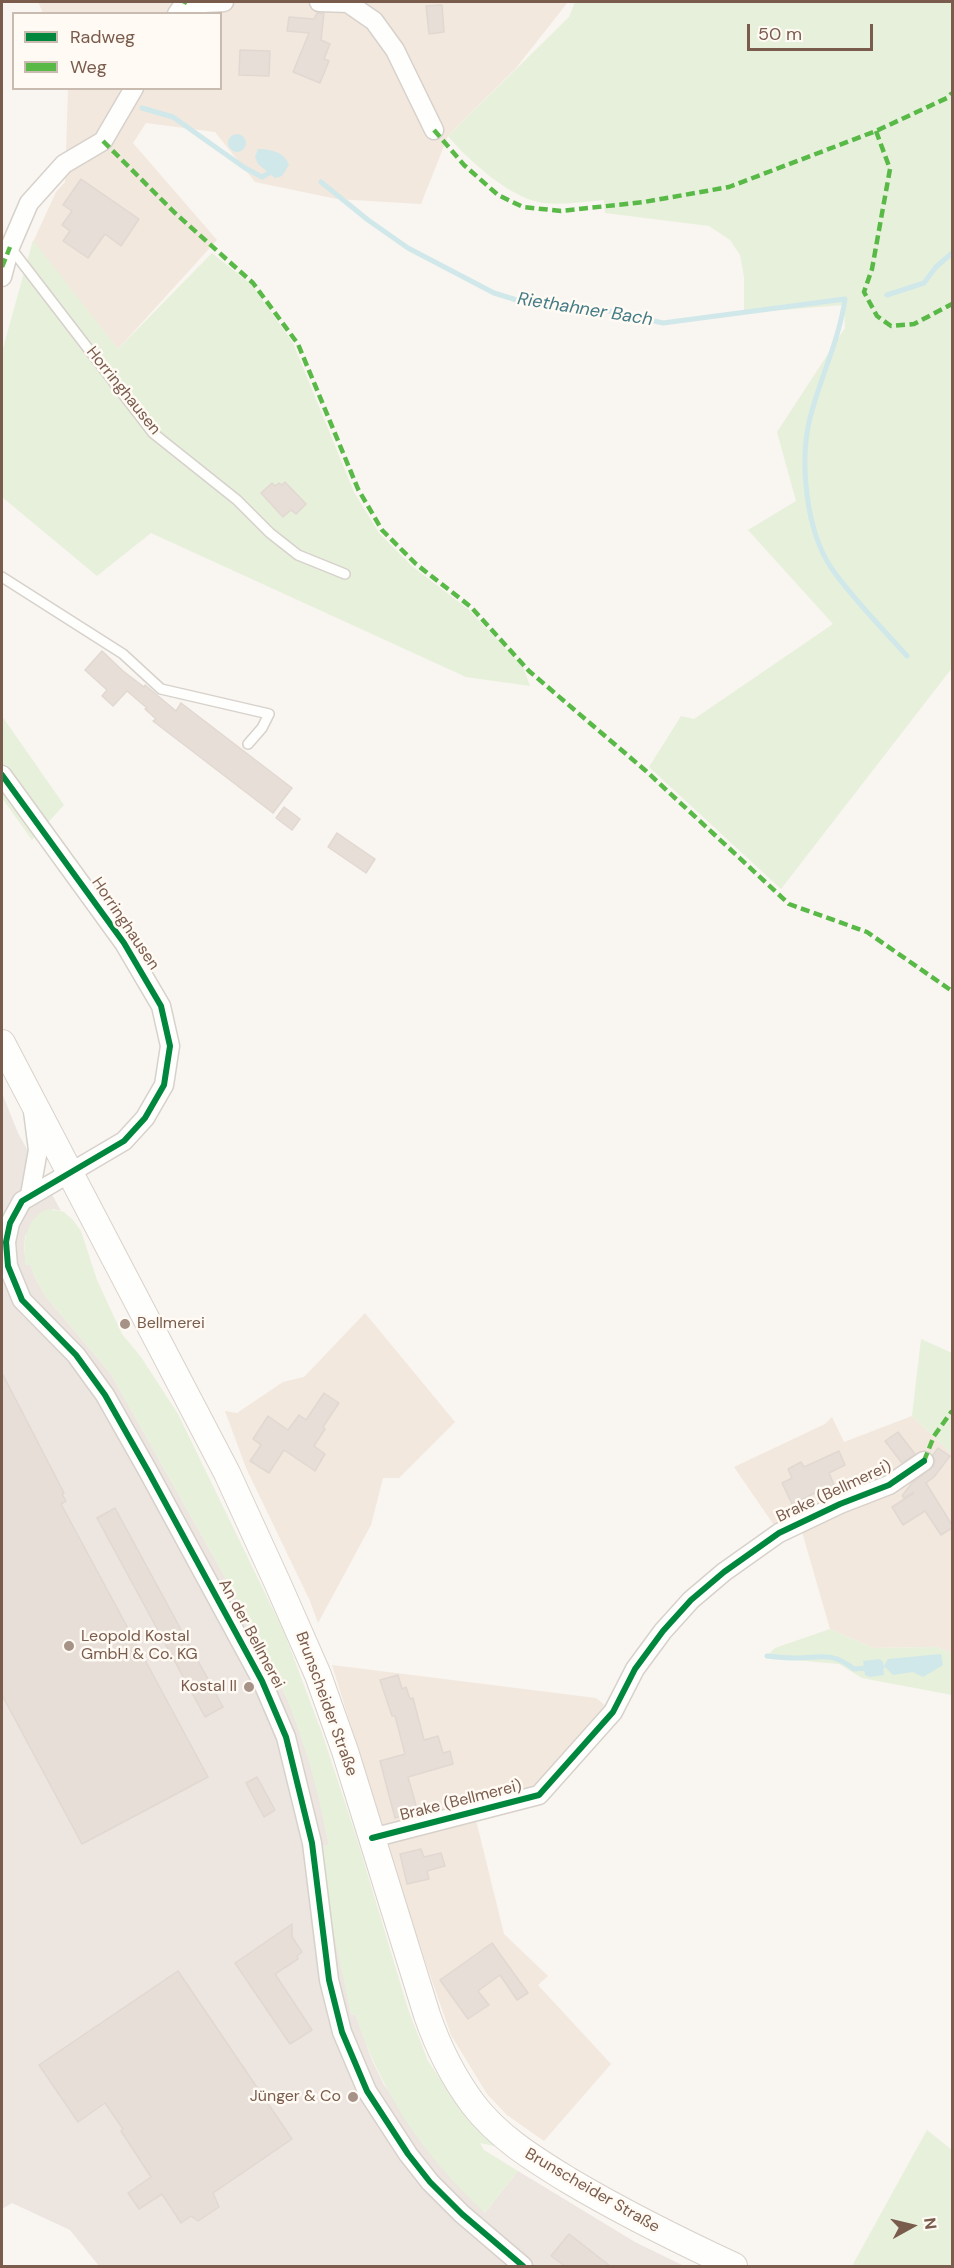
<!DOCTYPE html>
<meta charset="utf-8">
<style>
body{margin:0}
#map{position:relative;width:954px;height:2268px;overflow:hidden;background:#f9f5f0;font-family:"DM Sans",sans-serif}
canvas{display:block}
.frame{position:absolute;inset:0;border:3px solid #7a5c4d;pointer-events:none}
.legend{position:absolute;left:12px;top:12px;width:210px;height:78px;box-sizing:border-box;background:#fffaf3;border:2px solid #cabbb1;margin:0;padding:8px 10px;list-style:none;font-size:18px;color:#7a5c4d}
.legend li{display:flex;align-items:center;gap:12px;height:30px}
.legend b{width:30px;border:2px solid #cabbb1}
.north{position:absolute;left:882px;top:2196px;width:60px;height:60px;-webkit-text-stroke:4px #fffaf3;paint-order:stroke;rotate:82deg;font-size:16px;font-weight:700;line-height:24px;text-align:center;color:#7a5c4d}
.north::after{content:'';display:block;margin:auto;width:21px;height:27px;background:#7a5c4d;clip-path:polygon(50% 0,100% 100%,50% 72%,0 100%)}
.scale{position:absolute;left:747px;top:24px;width:126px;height:27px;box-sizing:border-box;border:3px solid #7a5c4d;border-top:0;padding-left:8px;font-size:18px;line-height:21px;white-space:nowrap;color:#7a5c4d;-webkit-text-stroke:4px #fffaf3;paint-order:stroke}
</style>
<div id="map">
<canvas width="954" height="2268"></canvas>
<div class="frame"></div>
<ul class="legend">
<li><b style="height:8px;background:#00873e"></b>Radweg</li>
<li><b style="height:8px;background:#58b947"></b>Weg</li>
</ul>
<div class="north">N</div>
<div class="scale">50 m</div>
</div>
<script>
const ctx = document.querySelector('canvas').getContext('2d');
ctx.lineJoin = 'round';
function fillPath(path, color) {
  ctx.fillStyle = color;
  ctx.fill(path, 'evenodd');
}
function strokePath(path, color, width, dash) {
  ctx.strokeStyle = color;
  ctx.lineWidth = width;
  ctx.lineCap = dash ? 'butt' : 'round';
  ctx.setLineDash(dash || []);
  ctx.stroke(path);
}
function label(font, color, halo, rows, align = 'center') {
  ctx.font = font + ' "DM Sans",sans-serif';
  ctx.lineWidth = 5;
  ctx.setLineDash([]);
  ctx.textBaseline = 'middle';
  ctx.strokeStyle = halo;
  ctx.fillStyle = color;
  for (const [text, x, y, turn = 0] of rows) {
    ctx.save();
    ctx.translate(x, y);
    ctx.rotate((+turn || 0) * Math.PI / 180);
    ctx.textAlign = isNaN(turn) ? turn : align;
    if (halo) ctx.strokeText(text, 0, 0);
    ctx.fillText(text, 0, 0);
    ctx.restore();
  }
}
const residential = new Path2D(`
 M38,2H568L516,68L448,136L421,204L337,199L255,182L215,132L146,123L133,143L217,240L118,349L33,242L56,192L65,182L68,89L220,88V14L43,13Z
 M365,1313L455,1422L399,1478H383L371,1525L318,1623L310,1601L246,1468L225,1411L237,1413L283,1382L304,1377Z
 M912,1416L952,1454V1653L937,1647L873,1648L830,1629L800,1525L782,1537L734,1467L825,1424L832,1417L844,1442Z
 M332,1665L596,1698L617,1715L539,1801L475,1816L504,1934L548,1976L538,1985L611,2064L544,2141L507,2115L487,2094L451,2035L411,1921Z`);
const industrial = new Path2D(`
 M2,1093L18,1133L61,1211L53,1209L25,1236L24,1249L26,1265L30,1264L35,1278L46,1297L111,1374L258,1636L290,1705L314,1774L329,1845L320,1847L351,2015L355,2014L372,2060L384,2085L485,2213L518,2171L635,2242L684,2266H99L70,2230L12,2203L2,2209Z`);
const green = new Path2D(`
 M575,2H952V668L781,889L649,767L681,716L694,719L833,624L748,530L796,501L777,432L845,328L844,305L744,313V277L740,255L730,240L709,226L605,213L604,200C583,202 559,206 538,202C507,195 468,160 448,136L569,17Z
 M33,240L118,349L212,253L252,285L293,343L354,492L379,533L413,567L468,609L523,667L530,686L466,677L151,533L97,576L2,497V352Z
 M2,716L64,805L32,840L2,798Z
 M48,1209L64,1212L73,1220L81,1231L97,1280L122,1334L141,1357L178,1414L284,1632L323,1736L358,1842L408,2009L428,2061L464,2114L498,2147L480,2143L484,2150L518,2171L485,2213C423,2156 382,2094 355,2014L351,2015L332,1926L319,1847L329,1845C313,1766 295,1708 258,1636L111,1374L46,1297L35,1278L30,1264L26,1266C22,1244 25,1217 48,1209Z
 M921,1339L952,1353V1454L912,1416Z
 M830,1629L873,1648L937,1647L952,1653V1695L862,1678L839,1664L783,1659L767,1656L775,1648Z
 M927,2130L952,2150V2266H852Z`);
const water = new Path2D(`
 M228 143a9 9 0 1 1 18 0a9 9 0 1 1-18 0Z
 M258,149C270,149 285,152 289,165L282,176L275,178L258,164L255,157Z
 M941,1654L943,1665L923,1677L913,1672L893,1675L884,1666L888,1659Z
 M880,1659L883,1662L884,1675L870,1677L865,1675L863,1661Z`);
const stream = new Path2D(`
 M142,108L173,117L245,168L262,177L269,173
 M321,182L368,220L408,248L494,293L533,305L596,308L663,323L845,299C839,341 820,378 810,418C799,462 806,531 832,569C854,600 882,628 907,656
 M887,295L924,283L936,267L952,253
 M767,1656C776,1657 786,1658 795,1658C822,1658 831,1651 854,1669L882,1667`);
const building = new Path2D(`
 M442,5L444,32L429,34L426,6Z
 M317,13H324L321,40L330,44L324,59L329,61L320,83L293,72L309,33L287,31L289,17L314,19Z
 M240,50L270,51L269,76L239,75Z
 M81,179L139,219L121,246L105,234L88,258L63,241L70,231L62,225L72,211L63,205Z
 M285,482L306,504L296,514L291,510L283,517L261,493L272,483L275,486L279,483L282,485Z
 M102,651L123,671L144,687L145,685L176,711L181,703L292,788L273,813L153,721L156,719L145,709L147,708L127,691L113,706L102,696L107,690L85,670Z
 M284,807L300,819L292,830L276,818Z
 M337,833L375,859L366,873L328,847Z
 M2,1373L64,1493L62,1494L66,1501L61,1504L208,1777L82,1844L2,1695Z
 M324,1393L339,1403L323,1427L325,1429L314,1446L325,1454L315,1471L284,1450L269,1473L250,1461L261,1445L253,1439L268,1416L288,1430L299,1415L306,1420Z
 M898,1432L915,1454L902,1463L885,1441Z
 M938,1448L950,1456L934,1477L926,1483L952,1525V1528L941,1535L925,1511L903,1525L892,1507L914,1493L913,1492L904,1498L902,1496L912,1483L934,1466L935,1461L933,1455Z
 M839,1451L845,1465L829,1473L835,1487L817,1496L815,1493L792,1504L782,1483L792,1478L788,1469L801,1462L804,1467Z
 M115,1508L223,1707L205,1717L97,1518Z
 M398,1675L402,1689L406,1687L410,1699L413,1698L424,1740L438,1736L443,1753L450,1751L453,1764L408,1777L417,1809L410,1811L411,1813L395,1818L380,1761L405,1754L395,1716H392L380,1680Z
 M257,1777L275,1810L264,1817L246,1783Z
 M421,1849L424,1857L441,1853L445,1866L427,1871L429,1879L407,1884L400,1854Z
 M292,1924V1937L302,1952L297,1956L298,1959L275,1974L312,2030L290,2044L235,1963Z
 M492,1943L528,1993L517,2000L500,1975L478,1991L489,2005L468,2019L440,1980Z
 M178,1971L292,2139L213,2193L219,2207L198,2221L191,2216L181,2223L162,2194L139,2209L128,2193L151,2177L121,2131L123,2129L105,2103L78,2122L39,2065Z
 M569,2234L610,2266H565L551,2256Z`);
const service = new Path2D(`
 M10,247L153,433L237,500L270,533L298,555L345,574
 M2,577L123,654L161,689L269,714L262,728L248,744`);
const minor = new Path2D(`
 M319,2L348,3L374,21L395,50L434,130
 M177,14L184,4L224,2
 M2,277L10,247L29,203L64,164L103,141L134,88
 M2,775L124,943L161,1006L170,1046L164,1085L145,1118L124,1141L22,1201L10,1223L6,1242L8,1266L22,1300L76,1355L105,1395L148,1471L262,1681L286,1737L312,1843L329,1980L342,2032L367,2091L408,2154L430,2182L462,2214L523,2266
 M30,1195L38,1150L33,1111
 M372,1838L539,1795L613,1712L635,1669L663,1631L691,1600L724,1572L779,1533L840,1504L889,1485L924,1461`);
const secondary = new Path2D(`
 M2,1043L227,1473L277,1582L318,1675L345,1751L427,2015C438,2047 453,2077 473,2104C498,2137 534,2159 568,2180C622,2212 678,2240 734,2266`);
const quiet = new Path2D(`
 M184,4L185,2
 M434,130L464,165L498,195L523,207L561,211L644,202L729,187L876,131L947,98L952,93
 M876,131L890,169L872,269L864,292L877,316L891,326L914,324L952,304
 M103,141L175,213L253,283L298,344L358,489L382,530L416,564L471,607L529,671L646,771L789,904L867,932L952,991
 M2,267L10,247
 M924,1461L934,1436L952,1411`);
const cycleway = new Path2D(`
 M2,775L124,943L161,1006L170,1046L164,1085L145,1118L124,1141L22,1201L10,1223L6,1242L8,1266L22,1300L76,1355L105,1395L148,1471L262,1681L286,1737L312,1843L329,1980L342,2032L367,2091L408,2154L430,2182L462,2214L523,2266
 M372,1838L539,1795L613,1712L635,1669L663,1631L691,1600L724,1572L779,1533L840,1504L889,1485L924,1461`);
const markers = [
 [125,1324,6,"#a69286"],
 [69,1646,6,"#a69286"],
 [249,1687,6,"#a69286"],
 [353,2097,6,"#a69286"]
];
const streetNames = [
 ["Horringhausen",123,391,51],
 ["Horringhausen",125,924,56],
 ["Brake (Bellmerei)",834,1492,-25],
 ["An der Bellmerei",251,1634,62],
 ["Brunscheider Straße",326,1704,70],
 ["Brake (Bellmerei)",461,1801,-14],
 ["Brunscheider Straße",592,2191,30]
];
const poiNames = [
 ["Bellmerei",137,1324],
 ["Leopold Kostal",81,1637],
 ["GmbH & Co. KG",81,1655],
 ["Kostal II",237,1687,"right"],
 ["Jünger & Co",341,2097,"right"]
];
const waterNames = [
 ["Riethahner Bach",585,310,9]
];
fillPath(residential, '#f2e8de');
fillPath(industrial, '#ede5e0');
fillPath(green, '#e7f0db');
fillPath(water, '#d0e8ea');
strokePath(stream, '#d0e8ea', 5);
fillPath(building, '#e6ded7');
strokePath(building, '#e2d8d2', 1.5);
strokePath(service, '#d7d1cb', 12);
strokePath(minor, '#d7d1cb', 21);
strokePath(secondary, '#d9d2cb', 28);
strokePath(service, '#fefefd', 9);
strokePath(minor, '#fefefd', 18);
strokePath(secondary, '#fefefd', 26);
strokePath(quiet, '#58b947', 4.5, [9, 4.5]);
strokePath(cycleway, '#00873e', 6);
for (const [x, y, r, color] of markers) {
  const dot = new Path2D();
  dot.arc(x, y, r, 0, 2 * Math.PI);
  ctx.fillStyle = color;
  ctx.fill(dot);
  strokePath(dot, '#fffaf3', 2);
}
label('16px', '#7a5c4d', '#fffaf3', streetNames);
label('16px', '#7a5c4d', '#fffaf3', poiNames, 'left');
label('italic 18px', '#437c86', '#fffaf3', waterNames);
</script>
